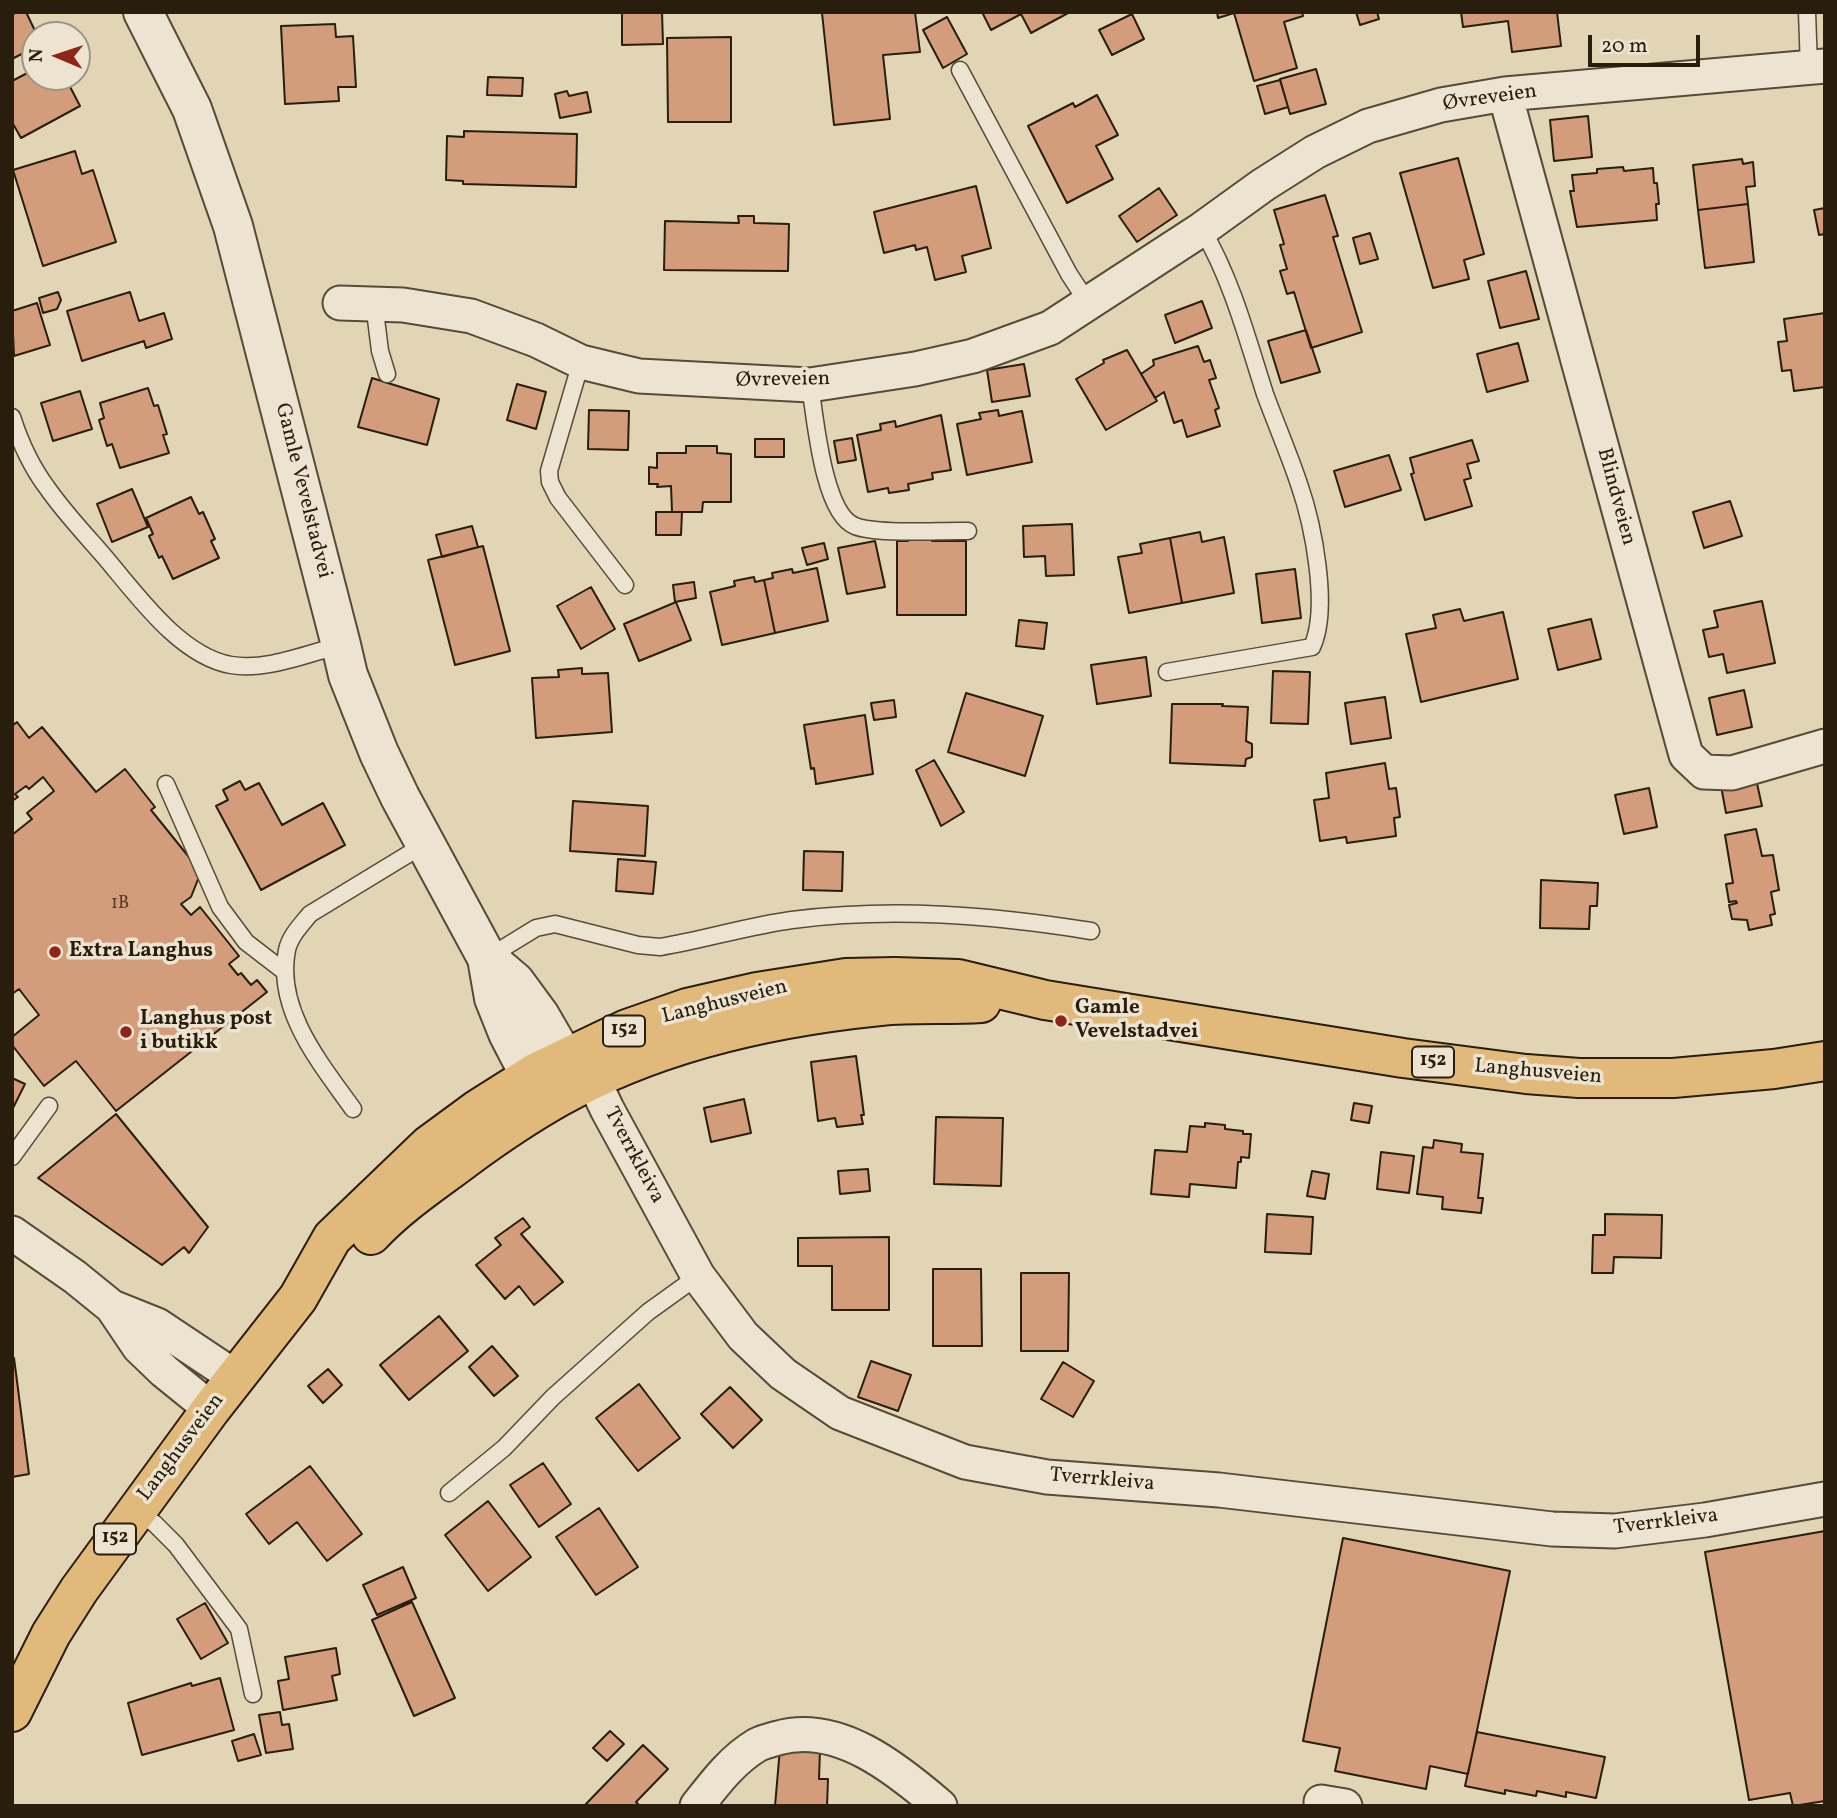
<!DOCTYPE html>
<meta charset="utf-8">
<style>
body{margin:0}
#map{position:relative;width:1837px;height:1818px;overflow:hidden;background:#e2d5b6;font-family:Vollkorn,serif}
canvas{display:block}
.frame{position:absolute;inset:0;border:14px solid #291d0d;pointer-events:none}
.north{position:absolute;left:21px;top:21px;width:70px;height:70px;box-sizing:border-box;background:#ece4d0;border:2px solid #9e9482;border-radius:50%;rotate:272deg;font-size:19px;font-weight:700;line-height:28px;text-align:center;color:#291d0d}
.north::after{content:'';display:block;margin:auto;width:24px;height:32px;background:#8f2418;clip-path:polygon(50% 0,100% 100%,50% 72%,0 100%)}
.scale{position:absolute;left:1588px;top:35px;width:112px;height:32px;box-sizing:border-box;border:4px solid #291d0d;border-top:0;padding-left:9px;font-size:21px;line-height:24px;white-space:nowrap;color:#291d0d;-webkit-text-stroke:5px #ece4d0;paint-order:stroke}
</style>
<div id="map">
<canvas width="1837" height="1818"></canvas>
<div class="frame"></div>
<div class="north">N</div>
<div class="scale">20 m</div>
</div>
<script>
const ctx = document.querySelector('canvas').getContext('2d');
ctx.lineJoin = 'round';
function fillPath(path, color) {
  ctx.fillStyle = color;
  ctx.fill(path, 'evenodd');
}
function strokePath(path, color, width, dash) {
  ctx.strokeStyle = color;
  ctx.lineWidth = width;
  ctx.lineCap = dash ? 'butt' : 'round';
  ctx.setLineDash(dash || []);
  ctx.stroke(path);
}
function label(font, color, halo, rows, align = 'center') {
  ctx.font = font + ' Vollkorn,serif';
  ctx.lineWidth = 7;
  ctx.setLineDash([]);
  ctx.textBaseline = 'middle';
  ctx.strokeStyle = halo;
  ctx.fillStyle = color;
  for (const [text, x, y, turn = 0] of rows) {
    ctx.save();
    ctx.translate(x, y);
    ctx.rotate((+turn || 0) * Math.PI / 180);
    ctx.textAlign = isNaN(turn) ? turn : align;
    if (halo) ctx.strokeText(text, 0, 0);
    ctx.fillText(text, 0, 0);
    ctx.restore();
  }
}
const building = new Path2D(`
 M17,12H26L37,35H35V47L12,59V15Z
 M622,12H662L663,44L622,45Z
 M915,12L920,52L883,55L890,119L834,125L822,13Z
 M982,12H1070L1031,33L1021,14L991,30Z
 M1217,12H1302L1303,16L1284,22L1297,68L1254,81L1234,13L1218,18Z
 M1356,12H1377L1379,19L1360,25Z
 M1461,12H1557L1561,46L1512,52L1508,21L1463,27Z
 M1132,14L1144,39L1112,55L1099,30Z
 M947,17L967,54L943,68L923,30Z
 M335,24L336,37L353,36L356,87H338L339,101L285,104L281,26Z
 M731,37V122H668L667,38Z
 M35,69V77H65L80,106L21,138L12,122V81Z
 M1316,69L1326,104L1290,114L1280,79Z
 M488,77L523,78L522,96L487,95Z
 M1280,80L1288,107L1265,114L1257,86Z
 M567,91L569,96L587,92L591,112L560,118L555,94Z
 M1097,95L1118,135L1096,146L1113,179L1067,203L1028,126L1073,103L1075,107Z
 M1588,116L1592,157L1554,161L1550,120Z
 M464,131L577,134L576,187L463,184V181L446,180L447,136L464,137Z
 M75,151L82,174L93,170L116,242L43,266L13,170Z
 M1458,158L1484,254L1464,260L1469,279L1433,288L1400,173Z
 M1742,159L1743,164L1753,162L1755,186L1746,187L1748,204L1698,210L1693,165Z
 M1623,167L1624,171L1653,168L1654,183H1657L1659,204H1656L1657,220L1577,227L1570,191H1574L1572,175L1597,173V169Z
 M976,186L991,248L962,256L966,272L935,280L927,247L916,250L915,245L884,253L874,212Z
 M1159,188L1177,215L1137,242L1119,216Z
 M1325,195L1338,236L1333,237L1362,332L1311,348L1294,292L1287,294L1280,271L1287,269L1280,245L1284,244L1274,210Z
 M1748,204L1754,262L1705,268L1698,210Z
 M1825,208V234L1819,235L1814,210Z
 M738,216H754V223L789,224L788,271L664,270L665,221L739,223Z
 M1370,233L1378,259L1360,264L1353,238Z
 M1526,271L1539,319L1500,328L1488,281Z
 M58,292L61,300L57,309L43,313L39,298Z
 M130,292L139,321L164,313L172,339L146,348L144,341L82,361L67,311Z
 M1202,301L1212,328L1175,343L1165,315Z
 M37,303L50,345L14,356L12,311Z
 M1825,313V387L1794,391L1791,370L1782,371L1778,342L1787,341L1784,319Z
 M1306,330L1320,372L1281,383L1268,341Z
 M1518,343L1528,381L1487,392L1477,354Z
 M1198,346L1204,362L1210,360L1216,378L1209,380L1219,408L1215,410L1220,426L1187,437L1182,420L1174,423L1164,392L1155,398L1141,374L1154,365L1153,360Z
 M1127,350L1157,401L1106,430L1076,379L1104,363L1103,360Z
 M1024,364L1030,396L992,402L987,370Z
 M372,378L439,399L427,445L358,427Z
 M517,384L546,392L536,429L507,420Z
 M148,388L154,406L158,405L167,434L163,435L169,453L120,468L112,444L107,446L99,420L104,418L100,403Z
 M80,391L92,429L53,441L41,403Z
 M589,410L629,411L628,450L588,449Z
 M998,410L999,416L1022,411L1032,462L967,475L957,424L981,419L979,413Z
 M941,415L951,470L932,473L933,479L908,484L909,490L889,493L888,488L868,492L857,435L881,430L880,424L895,421L896,427Z
 M852,438L856,460L838,463L834,441Z
 M755,439H784V457H755Z
 M1472,440L1479,461L1467,464L1471,478L1464,480L1472,506L1425,520L1411,474L1414,473L1410,458Z
 M686,446H717V453L731,454V502H703L702,512H672L671,486L657,487L658,484H649V467L657,468V453H686Z
 M1389,455L1401,490L1345,507L1334,471Z
 M132,489L148,527L112,542L97,504Z
 M191,497L199,514L203,512L215,539L211,541L219,558L173,579L162,556L159,558L149,536L153,534L146,518Z
 M1730,501L1742,536L1704,548L1693,512Z
 M656,512H682L681,535H656Z
 M1072,524L1074,575L1046,576L1045,556L1024,557L1023,526Z
 M472,526L478,547L442,557L436,535Z
 M1200,532L1202,542L1224,537L1234,593L1182,603L1170,538Z
 M908,538H933L932,541H966V615H897V541H908Z
 M1170,538L1182,603L1129,613L1118,557L1142,553L1140,544Z
 M875,541L885,587L847,594L838,548Z
 M824,543L828,559L807,565L802,548Z
 M483,546L510,651L455,665L428,560Z
 M817,568L828,621L775,633L764,580L773,578L772,573L792,569L793,573Z
 M1295,569L1301,618L1262,623L1256,574Z
 M754,577L755,582L764,580L775,633L722,645L710,592L735,586L734,581Z
 M694,582L696,598L675,602L673,585Z
 M591,587L615,629L581,649L557,606Z
 M1762,601L1775,663L1727,673L1723,654L1709,657L1703,630L1718,627L1714,611Z
 M676,602L691,640L639,661L624,624Z
 M1460,609L1464,621L1503,612L1518,679L1421,702L1406,634L1436,628L1433,615Z
 M1591,619L1601,659L1558,670L1548,629Z
 M1019,620L1047,623L1044,649L1016,646Z
 M1146,657L1151,696L1097,704L1091,665Z
 M582,668V674L608,673L612,732L536,738L532,678L559,677L558,670Z
 M1273,671L1310,672L1308,724L1271,723Z
 M1744,690L1752,727L1717,735L1709,698Z
 M966,693L1043,716L1025,776L948,752Z
 M1385,697L1391,738L1351,744L1345,703Z
 M894,700L896,717L874,720L871,703Z
 M1172,704H1223L1222,706L1248,707L1246,741L1252,744V757L1246,759L1245,766L1170,763Z
 M865,715L873,774L816,784L814,768L811,769L804,725Z
 M17,722L29,738L42,727L96,792L125,769L155,807L151,810L201,872L191,897L181,904L191,915L200,907L239,956L229,964L238,975L241,973L251,985L257,980L267,992L116,1111L76,1061L44,1086L12,1045V1037L39,1015L19,989L12,994V835L32,819L27,813L54,791L43,777L29,789L26,786L15,794L18,797L12,801V726Z
 M934,760L964,812L941,826L916,770Z
 M1385,763L1389,789L1396,788L1400,817L1394,818L1396,836L1347,843L1346,837L1320,841L1314,800L1329,798L1326,773Z
 M1756,779L1762,806L1726,813L1721,786Z
 M240,781L245,790L259,783L282,825L323,803L345,845L261,890L216,806L228,800L223,790Z
 M1649,788L1657,827L1624,834L1615,795Z
 M573,801L648,806L645,856L570,851Z
 M1756,829L1762,856L1773,855L1779,890L1771,892L1775,914L1770,915L1772,925L1749,930L1747,920L1732,919L1729,905L1737,903L1736,901L1729,902L1726,884L1733,883L1725,835Z
 M804,851L843,852L842,891L803,890Z
 M618,859L656,862L653,894L616,891Z
 M1541,880L1598,883L1597,906H1590L1589,929L1540,928Z
 M856,1056L864,1115H861L863,1124L837,1127L835,1118L818,1121L811,1062Z
 M12,1078L25,1084L12,1110Z
 M744,1099L751,1133L711,1142L704,1108Z
 M1354,1103L1372,1106L1369,1123L1351,1120Z
 M116,1114L208,1227L189,1253L184,1247L162,1265L38,1178Z
 M936,1117L1003,1118L1001,1186L934,1184Z
 M1205,1123L1225,1125V1129L1243,1131V1134H1251L1249,1158L1241,1157V1162H1238L1236,1188L1190,1184L1189,1197L1151,1194L1155,1150L1187,1152L1190,1126L1205,1127Z
 M1434,1140L1462,1144L1461,1152L1483,1154L1478,1198H1483L1481,1213L1442,1209L1443,1197L1417,1194L1423,1147L1433,1148Z
 M1381,1152L1414,1156L1409,1193L1377,1189Z
 M868,1169L870,1191L840,1194L838,1171Z
 M1312,1171L1329,1174L1325,1199L1307,1196Z
 M1267,1214L1313,1217L1311,1254L1265,1252Z
 M1605,1214L1662,1215L1661,1258L1614,1257L1613,1273H1592L1593,1235H1605Z
 M523,1218L530,1227L521,1234L563,1282L534,1305L519,1286L505,1299L476,1265L501,1245L495,1238Z
 M889,1237V1310H832V1266H798V1238Z
 M933,1269H981L982,1346H933Z
 M1021,1273H1069L1068,1351H1021Z
 M439,1316L468,1351L409,1400L380,1365Z
 M492,1346L518,1376L494,1396L469,1367Z
 M14,1358L29,1474L12,1477V1359Z
 M871,1361L911,1375L898,1411L858,1397Z
 M1063,1362L1094,1381L1073,1417L1041,1399Z
 M328,1369L342,1385L323,1403L308,1386Z
 M639,1384L680,1438L638,1471L596,1418Z
 M730,1387L762,1420L733,1448L701,1414Z
 M543,1463L571,1504L539,1527L510,1485Z
 M310,1466L362,1534L327,1561L297,1522L269,1544L246,1514Z
 M488,1501L531,1557L488,1591L445,1535Z
 M599,1508L638,1567L596,1595L556,1537Z
 M1825,1531V1801L1793,1806L1790,1793L1749,1800L1705,1552Z
 M1343,1538L1510,1571L1468,1774L1430,1766L1426,1789L1335,1771L1340,1748L1303,1741Z
 M403,1567L416,1598L377,1615L363,1585Z
 M412,1602L455,1698L414,1716L372,1620Z
 M205,1603L228,1643L201,1659L177,1619Z
 M336,1648L340,1674L332,1676L337,1700L283,1710L278,1681L289,1679L285,1657Z
 M220,1678L234,1730L142,1755L128,1703L191,1683L192,1686Z
 M280,1712L282,1725L289,1724L293,1749L266,1753L259,1715Z
 M610,1731L624,1744L607,1761L593,1748Z
 M1477,1732L1605,1757L1596,1798L1566,1792V1797L1537,1791L1536,1796L1505,1790V1794L1465,1786Z
 M254,1734L261,1755L238,1761L232,1741Z
 M643,1745L668,1769L636,1802L640,1806H584Z
 M780,1748L820,1750L819,1779H828L827,1806H775Z`);
const service = new Path2D(`
 M1807,12L1809,68
 M960,70L1069,274L1088,303
 M374,303L380,351L387,374
 M581,362L549,471L550,482L558,498L625,585
 M810,385C815,416 823,514 855,526C878,535 941,530 968,531
 M12,417C20,442 32,468 48,489C64,512 84,533 103,555C135,592 179,656 231,665C266,671 306,654 341,645
 M1167,672L1312,647C1330,608 1313,524 1299,484C1289,454 1276,424 1265,394C1247,338 1232,280 1202,229
 M166,784L220,907L246,942L285,972
 M487,958L536,928L555,924L638,945L660,947C704,940 747,926 792,920C892,907 992,915 1091,931
 M353,1109C321,1064 275,1010 287,950C290,936 301,925 310,914L425,844
 M12,1157L49,1106
 M449,1493L504,1448L553,1397L648,1312L698,1276
 M136,1510L155,1524L176,1545L239,1629L253,1694`);
const minor = new Path2D(`
 M1505,94L1686,755L1704,772L1732,773L1825,746
 M340,303L403,305L471,316L536,340L581,362L639,376L810,385L915,369L973,356L1050,328L1202,229L1263,185L1315,152L1368,126L1441,105L1505,94L1825,66
 M582,1056L607,1109L698,1276L743,1336L783,1374L840,1413L965,1462L1047,1477L1219,1490L1552,1529L1615,1531L1705,1520L1825,1499
 M12,1233L75,1277L112,1307L139,1347L164,1371L211,1409
 M112,1307L157,1325L235,1377
 M1321,1802L1345,1806
 M697,1806C715,1783 732,1760 757,1745C763,1742 771,1740 778,1738C838,1721 897,1769 940,1806`);
const tertiary = new Path2D(`
 M143,12L192,109L233,226L341,645L348,675L379,753L400,797L487,958L494,998L508,1033L523,1062L558,1094
 M487,958L515,982L540,1016L558,1047L560,1095`);
const primary = new Path2D(`
 M371,1235C399,1205 433,1183 466,1158C496,1136 527,1115 559,1097C656,1042 771,1017 880,1006C913,1003 948,1005 981,1003
 M12,1712L51,1634L79,1590L211,1409L298,1298L332,1238L429,1145L478,1109L535,1073L627,1029L687,1008L757,992L846,978L895,977L958,979L1045,1000L1403,1058L1526,1074L1579,1078H1673L1774,1069L1825,1061`);
const markers = [
 [55,952,7,"#8f2418"],
 [1061,1021,7,"#8f2418"],
 [126,1032,7,"#8f2418"]
];
const numberNames = [
 ["1B",120,905]
];
const shields = [
 [624,1031,42],
 [1433,1062,42],
 [115,1539,42]
];
const shieldNames = [
 ["152",624,1031],
 ["152",1433,1062],
 ["152",115,1539]
];
const streetNames = [
 ["Øvreveien",1490,99,-8],
 ["Øvreveien",783,381,-1],
 ["Gamle Vevelstadvei",302,491,76],
 ["Blindveien",1615,497,75],
 ["Langhusveien",725,1003,-14],
 ["Langhusveien",1538,1073,5],
 ["Tverrkleiva",633,1156,62],
 ["Langhusveien",182,1448,-53],
 ["Tverrkleiva",1102,1481,5],
 ["Tverrkleiva",1666,1523,-7]
];
const poiNames = [
 ["Extra Langhus",69,952],
 ["Gamle",1075,1009],
 ["Vevelstadvei",1075,1033],
 ["Langhus post",140,1020],
 ["i butikk",140,1044]
];
fillPath(building, '#d39c7b');
strokePath(building, '#291d0d', 2);
strokePath(service, '#574b37', 19);
strokePath(minor, '#574b37', 37);
strokePath(tertiary, '#574b37', 42);
strokePath(primary, '#291d0d', 42);
strokePath(service, '#ece4d0', 16);
strokePath(minor, '#ece4d0', 33);
strokePath(tertiary, '#ece4d0', 38);
strokePath(primary, '#e1ba7b', 38);
for (const [x, y, r, color] of markers) {
  const dot = new Path2D();
  dot.arc(x, y, r, 0, 2 * Math.PI);
  ctx.fillStyle = color;
  ctx.fill(dot);
  strokePath(dot, '#ece4d0', 2.5);
}
label('18px', '#543d28', null, numberNames);
for (const [x, y, w] of shields) {
  const box = new Path2D();
  box.roundRect(x - w / 2, y - 15.5, w, 31, 5);
  ctx.fillStyle = '#ece4d0';
  ctx.fill(box);
  strokePath(box, '#291d0d', 2);
}
label('bold 19px', '#291d0d', null, shieldNames);
label('21px', '#291d0d', '#ece4d0', streetNames);
label('bold 21px', '#291d0d', '#ece4d0', poiNames, 'left');
</script>
